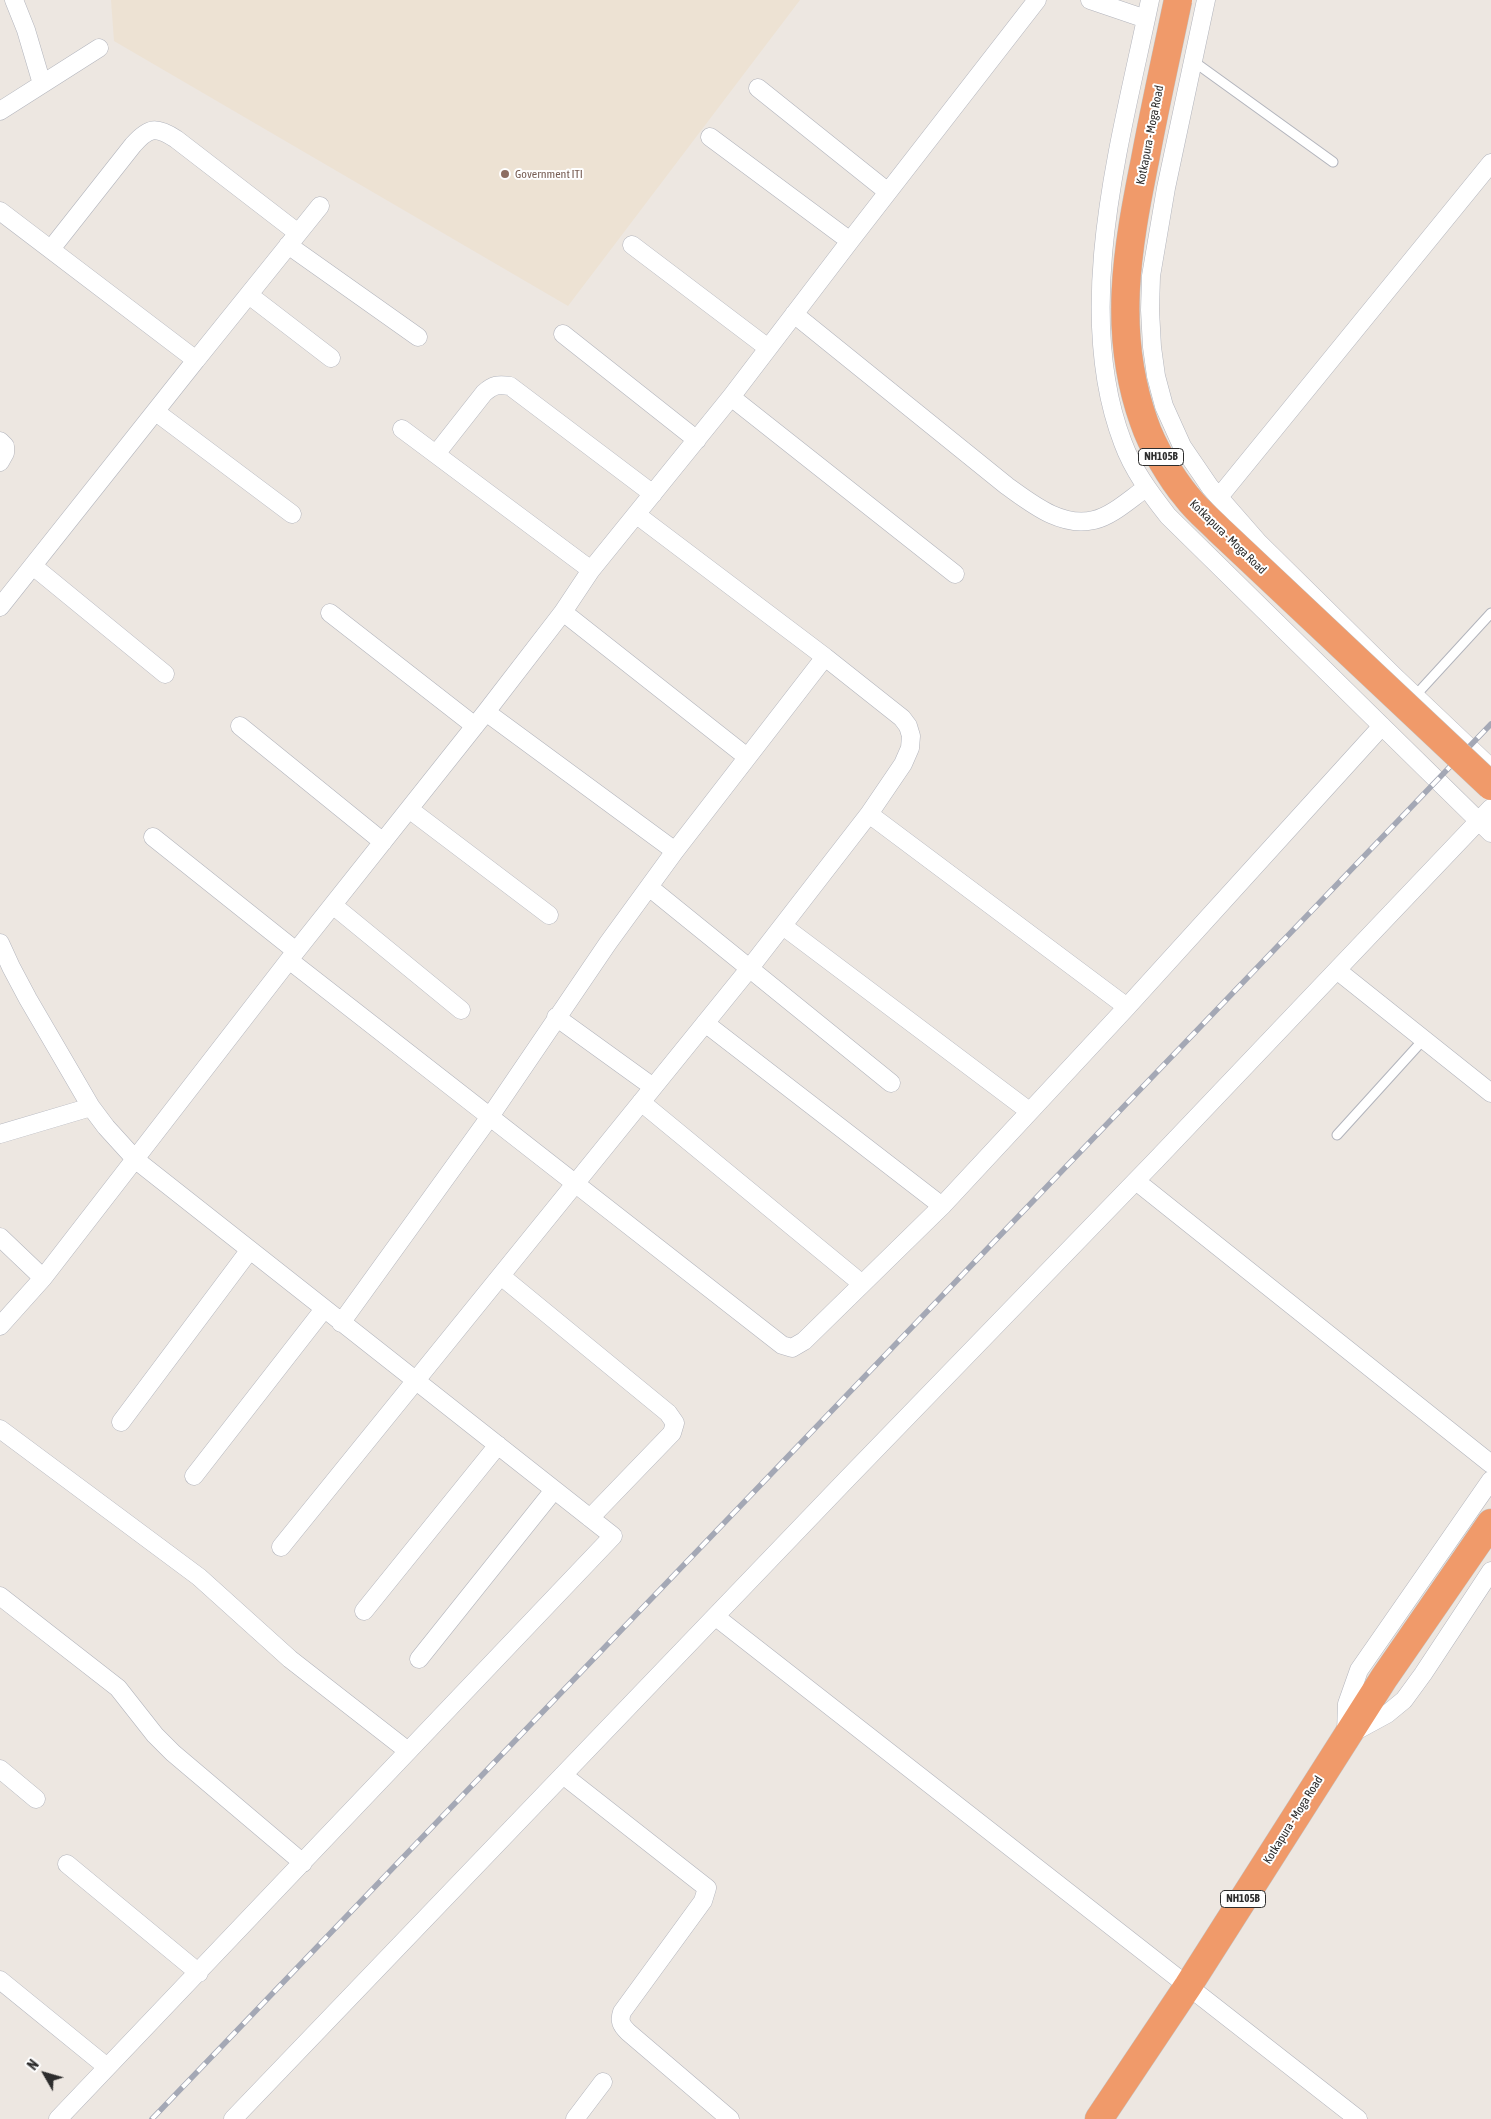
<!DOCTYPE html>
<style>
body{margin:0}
#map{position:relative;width:1491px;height:2119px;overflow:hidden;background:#ede7e1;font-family:"Asap Condensed",sans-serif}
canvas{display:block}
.north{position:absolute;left:20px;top:2049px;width:50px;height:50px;-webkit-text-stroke:4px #fff;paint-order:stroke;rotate:308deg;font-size:14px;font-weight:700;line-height:20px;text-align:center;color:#2d2d2d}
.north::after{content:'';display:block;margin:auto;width:18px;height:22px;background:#2d2d2d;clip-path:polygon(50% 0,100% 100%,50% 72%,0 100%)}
</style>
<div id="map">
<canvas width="1491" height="2119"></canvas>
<div class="north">N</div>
</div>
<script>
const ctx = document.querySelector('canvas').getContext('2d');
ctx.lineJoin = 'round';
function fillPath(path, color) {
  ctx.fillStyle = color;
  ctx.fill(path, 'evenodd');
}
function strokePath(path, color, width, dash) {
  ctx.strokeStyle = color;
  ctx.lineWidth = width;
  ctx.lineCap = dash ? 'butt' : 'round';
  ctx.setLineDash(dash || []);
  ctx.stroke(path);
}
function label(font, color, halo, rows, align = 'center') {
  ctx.font = font + ' "Asap Condensed",sans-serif';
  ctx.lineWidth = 4;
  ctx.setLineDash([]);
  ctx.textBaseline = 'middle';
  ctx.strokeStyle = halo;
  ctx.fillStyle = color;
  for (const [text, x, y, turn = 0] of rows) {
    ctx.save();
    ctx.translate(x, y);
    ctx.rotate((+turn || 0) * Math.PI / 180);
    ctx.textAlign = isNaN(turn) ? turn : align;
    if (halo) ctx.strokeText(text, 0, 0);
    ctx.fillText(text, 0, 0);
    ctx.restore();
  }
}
const education = new Path2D(`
 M111,0H800L568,306L114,41Z`);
const lane = new Path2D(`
 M1193,61L1333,162
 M1415,696L1491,613
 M1337,1135L1424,1039`);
const street = new Path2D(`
 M14,0L26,30L42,84
 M1090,0L1146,19
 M1150,0C1122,136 1071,308 1123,443C1133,470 1150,493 1168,516L1491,833
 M1206,0L1166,188L1151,276L1150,310L1152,347L1156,376L1164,406L1182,446L1210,487L1258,542L1394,676L1491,768
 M758,88L888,192
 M0,111L99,48
 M710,137L850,241
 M0,211L196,360L320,206
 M288,245L418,337
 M632,245L768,348
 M51,249L133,145C149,127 156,126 176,139L298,233
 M249,295L331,358
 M794,314L1007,486C1031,503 1061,528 1094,520C1112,516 1130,499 1146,488
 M563,334L697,440
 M731,397L955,574
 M156,412L292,514
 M402,429L591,570
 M0,441L5,446V453L0,462
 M436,454L484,393C493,385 498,384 510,386L653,494
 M1219,497L1491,163
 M33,566L165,674
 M0,607L196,360
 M563,612L747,757
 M330,613L475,726
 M486,712L675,851
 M240,726L383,842
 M409,809L549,915
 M869,814L1127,1007
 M153,837L296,951
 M649,887L891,1083
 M334,906L461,1010
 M783,926L1029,1111
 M0,943L11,967L28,999L91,1107L106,1127L136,1160L613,1536L58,2119
 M289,960C453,1089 618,1215 782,1345L792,1348L804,1341L942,1206L1127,1007L1382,726
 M1338,971L1491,1093
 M556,1017L653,1087
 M705,1023L942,1206
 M641,1102L861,1283
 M0,1134L91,1107
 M1136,1181L1491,1464
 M0,1237L43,1278
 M501,1276L668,1413L675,1423L672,1433L590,1518
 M341,1323L489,1118L608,943L675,851L825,657
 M0,1326L43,1278L289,960L486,712L563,612L591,570L731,397L850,241L1037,0
 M121,1422L249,1251
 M0,1429L199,1577L290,1659L408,1751
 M194,1476L324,1309
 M281,1547L749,969L869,814L903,764L910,748L911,736L908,726L902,718L825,657L637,515
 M0,1596L118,1688L155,1735L173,1753L303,1863
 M364,1611L498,1445
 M716,1617L1358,2119
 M419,1659L554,1490
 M1346,1733L1347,1704L1359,1670L1491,1480
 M1352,1733L1387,1714L1404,1700L1423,1674L1491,1571
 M0,1769L36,1799
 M563,1775L707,1888L703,1901L622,2012C619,2021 621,2025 628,2032L730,2119
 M67,1864L199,1973
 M0,1980L107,2067
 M233,2119L846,1480L1156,1160L1491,808
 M575,2119L603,2082`);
const highway = new Path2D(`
 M1099,2119L1188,1986L1384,1678L1491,1523`);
const rail = new Path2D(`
 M152,2119L1491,724`);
const highwayBridge = new Path2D(`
 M1178,0C1167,53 1155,106 1145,160C1127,249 1112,333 1144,422C1152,446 1171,478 1187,497C1196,509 1208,519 1219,530L1491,786`);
const markers = [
 [505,174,5,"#8d6e63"]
];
const shields = [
 [1161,457,45],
 [1243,1899,45]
];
const shieldNames = [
 ["NH105B",1161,457],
 ["NH105B",1243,1899]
];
const streetNames = [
 ["Kotkapura - Moga Road",1150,135,-79],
 ["Kotkapura - Moga Road",1228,537,44],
 ["Kotkapura - Moga Road",1293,1820,-58]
];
const educationNames = [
 ["Government ITI",515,174]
];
fillPath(education, '#ede2d3');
strokePath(lane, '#b2b4bc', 11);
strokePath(street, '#b2b4bc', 19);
strokePath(highway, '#c4c4c4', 29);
strokePath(lane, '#fff', 9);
strokePath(street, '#fff', 18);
strokePath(highway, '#f09a6a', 28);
strokePath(rail, '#a4a8b5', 5.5);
strokePath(rail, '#fff', 4, [11]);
strokePath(highwayBridge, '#c4c4c4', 29, []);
strokePath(highwayBridge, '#f09a6a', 28);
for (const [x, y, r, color] of markers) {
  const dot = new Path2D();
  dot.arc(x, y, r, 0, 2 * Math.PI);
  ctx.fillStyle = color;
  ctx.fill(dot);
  strokePath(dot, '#fff', 2);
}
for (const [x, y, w] of shields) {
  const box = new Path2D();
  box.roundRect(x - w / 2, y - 8.5, w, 17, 4);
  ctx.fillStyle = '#fff';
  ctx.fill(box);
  strokePath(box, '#2d2d2d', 1);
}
label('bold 11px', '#2d2d2d', null, shieldNames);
label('12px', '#2d2d2d', '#fff', streetNames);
label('12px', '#785e54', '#fff', educationNames, 'left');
</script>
